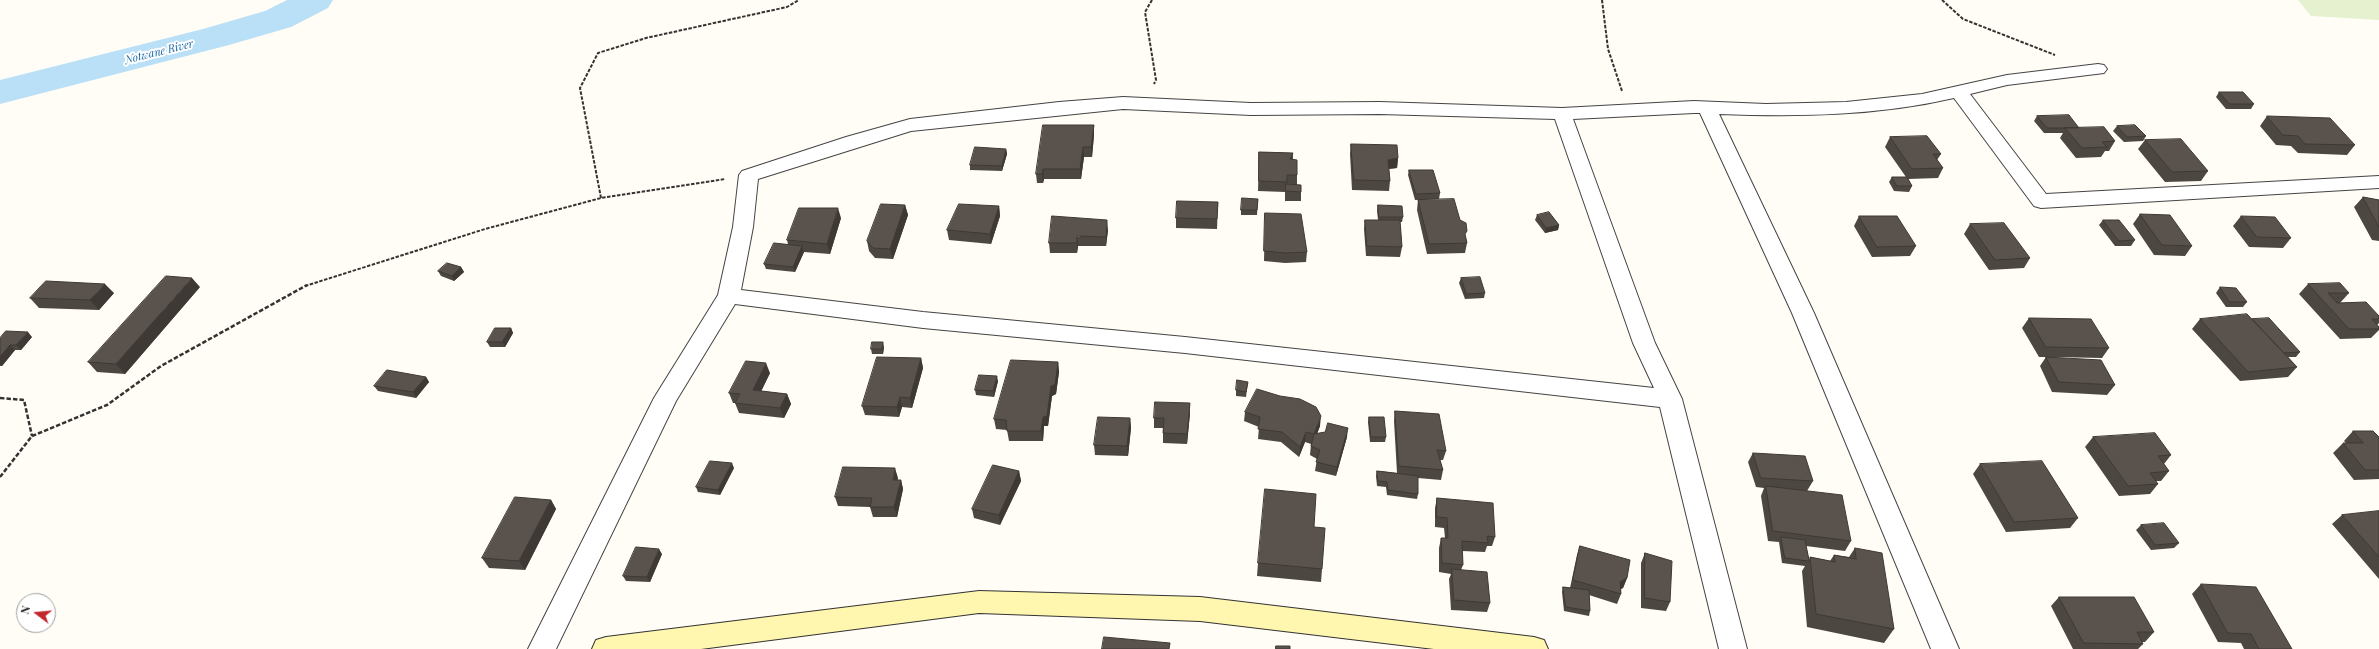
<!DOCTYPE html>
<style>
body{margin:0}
#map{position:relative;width:2379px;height:649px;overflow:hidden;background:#fffdf5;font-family:"Playfair Display",serif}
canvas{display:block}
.north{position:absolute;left:16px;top:593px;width:40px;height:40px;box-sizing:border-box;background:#fff;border:1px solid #a0a0a0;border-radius:50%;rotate:286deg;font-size:11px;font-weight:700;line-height:16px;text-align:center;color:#111}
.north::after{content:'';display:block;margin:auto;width:14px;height:18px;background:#c4262e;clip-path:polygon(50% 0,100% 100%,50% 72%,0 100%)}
</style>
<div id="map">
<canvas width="2379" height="649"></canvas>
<div class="north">N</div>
</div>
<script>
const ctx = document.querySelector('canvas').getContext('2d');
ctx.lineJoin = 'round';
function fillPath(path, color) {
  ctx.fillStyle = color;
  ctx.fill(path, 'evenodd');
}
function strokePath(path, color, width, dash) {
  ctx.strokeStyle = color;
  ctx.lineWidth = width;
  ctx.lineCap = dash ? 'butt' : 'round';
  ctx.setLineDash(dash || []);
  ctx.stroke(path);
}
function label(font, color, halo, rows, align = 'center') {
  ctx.font = font + ' "Playfair Display",serif';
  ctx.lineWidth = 4;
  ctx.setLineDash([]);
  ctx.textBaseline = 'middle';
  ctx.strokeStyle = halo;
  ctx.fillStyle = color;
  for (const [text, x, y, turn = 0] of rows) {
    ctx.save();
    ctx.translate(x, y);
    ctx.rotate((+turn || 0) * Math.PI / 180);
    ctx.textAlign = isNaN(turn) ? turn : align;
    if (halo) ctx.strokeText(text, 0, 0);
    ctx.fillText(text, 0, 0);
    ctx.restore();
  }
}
const pitch = new Path2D(`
 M2298,0H2379V20L2311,16Z`);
const river = new Path2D(`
 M287,0H333L328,8L291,27L229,45L0,104V80L203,29L265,11Z`);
const pathFar1 = new Path2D(`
 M1152,0L1145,12L1156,80L1154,84
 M1602,0L1608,49L1622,91
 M1942,0L1963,19L2055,55
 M601,198L580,88L598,53L646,38L787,7L799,0
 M305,286L485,229L601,198L725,179`);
const path = new Path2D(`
 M0,398L24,400L32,436
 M0,477L32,436L107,405L161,366L307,285`);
const street = new Path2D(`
 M2098,64L2104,65L2107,69L2104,73L2007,85L1970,94L2046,194L2379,176V188L2041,208L2034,206L1954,98C1877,116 1797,117 1719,114L1814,313L1959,649H1931L1792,313L1700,113H1694L1573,119L1655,343L1682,399L1747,649H1719L1660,407L1185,353L923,328L735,304L676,401L556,649H528L654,398L718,295L733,227L739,175L742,171L846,137L910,119L1059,102L1123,97L1251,103L1380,102L1562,108L1694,101L1766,104L1846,102L1922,94L2007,75ZM1123,109L1251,115L1380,114L1555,119L1633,343L1654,388L1185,337L923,312L741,290L753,227L758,179L911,131Z`);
const secondary = new Path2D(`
 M979,591L1200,597L1534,637L1544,640L1548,649H1434L1200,621L979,613L701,649H592L596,640L606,637Z`);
const wall = new Path2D(`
 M2219,92L2254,104L2251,109H2226L2216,97Z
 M2037,116L2079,128L2115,141L2109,151H2105L2101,157L2076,158L2060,138L2063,133H2044L2034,121Z
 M2267,116L2355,145L2347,155L2298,153L2291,146L2276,145L2260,126Z
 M1094,125V135L1092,157H1084L1081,179H1044L1043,183H1037L1036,174Z
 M2117,126L2146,136L2143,141L2124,142L2113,131Z
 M1890,137L1941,154L1937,160L1943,168L1938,178L1908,179L1912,186L1909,192L1894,191L1889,182L1892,177H1906L1885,147Z
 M2145,140L2208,171L2201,181L2165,182L2138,149Z
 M1351,144L1398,158L1397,168L1389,169L1390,181L1389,191L1352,190L1350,154Z
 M1006,149L1007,154L1002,171L970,170V165Z
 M1259,152L1293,153V159L1297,175V185L1301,192V201H1285V192L1258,191Z
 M1409,170L1440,193L1439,199L1415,200L1408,175Z
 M2363,197L2379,200V241L2372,240L2354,207Z
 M1258,199L1257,215H1241V210Z
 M1418,200L1460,220L1467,243L1465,253L1427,254L1417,210Z
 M1218,202L1217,229L1176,228V218Z
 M905,205L908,215L893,259L875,258L869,251L867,241Z
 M1378,205L1403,217L1402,222H1400L1402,247L1400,257L1366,256L1364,229L1365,220H1378L1377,210Z
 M999,206L1000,216L991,244L949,240L947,230Z
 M1265,213L1307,252L1306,262L1285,263L1264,261Z
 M2140,214L2192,246L2185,256L2154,255L2133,224Z
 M1537,215L1559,225L1558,230L1545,233L1535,220Z
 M1859,216L1916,246L1910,256L1872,257L1854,226Z
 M2241,216L2291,238L2283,248L2249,247L2233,226Z
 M841,218L830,254L804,252L795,272L766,269L764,264L788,244L787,240Z
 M2103,220L2135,240L2131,246H2115L2099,225Z
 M1970,224L2030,258L2024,268L1989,270L1964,234Z
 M1108,230L1106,246H1078L1077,253H1050L1049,243Z
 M461,267L464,272L454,281L441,276L438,271Z
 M1461,278L1485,293L1484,298L1465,299L1459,283Z
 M2308,284L2349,293L2340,303L2379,316V323L2377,325L2379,327V330L2371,338L2340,339L2299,294Z
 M200,287L125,374L97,372L88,362Z
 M2220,287L2247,302L2243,307H2226L2216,293Z
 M114,293L99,310L39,308L30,298Z
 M2029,318L2109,348L2102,358L2054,357L2115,385L2107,395L2052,392L2040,366L2046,357H2039L2022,328Z
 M2200,319H2252L2300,352L2296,357H2288L2297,367L2288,377L2240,381L2192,329Z
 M511,328L513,333L505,347H490L487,342Z
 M32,337L21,350H15L2,366H0V338Z
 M884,347L883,354H872L871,349Z
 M921,358L923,368L912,408L902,407L899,417L865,415L862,406Z
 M1058,362L1059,372L1056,394L1052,396L1048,426H1044L1043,441H1009L1007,430L996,429L994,419Z
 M770,373L761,391L787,394L791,404L784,418L739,413L735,403H733L729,393Z
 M426,377L429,382L416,398L378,391L374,386Z
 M998,381L994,397L976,395L975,390Z
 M1248,382L1246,397L1236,396V390Z
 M1395,411L1446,451L1443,460H1440L1443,470L1441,480L1418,478V494L1417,499L1387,495L1386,487L1377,486L1376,476L1377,471L1397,473L1394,421Z
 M1245,412L1320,426L1317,434L1347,437L1336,476L1315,471L1317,459L1310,455L1311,444L1305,442L1299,457L1281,442L1258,439L1259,427L1244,421Z
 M1190,413L1187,444L1163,443V428H1154V418Z
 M1369,417L1386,437L1385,442H1370L1368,422Z
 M1130,418L1131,428L1128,456L1095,455L1094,445Z
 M2353,431L2379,437V479L2354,480L2333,453L2343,443H2346L2344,441Z
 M2093,437L2171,455L2164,464L2169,471L2161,481H2156L2158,484L2150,494L2119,496L2085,447Z
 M1753,453L1813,481L1807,491L1851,541L1845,551L1806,546L1809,560L1810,557L1830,561L1834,555L1849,557L1855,548L1894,629L1884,643L1807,627L1802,571L1805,566L1782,563L1779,542L1768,541L1761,496L1764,488L1756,487L1748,462Z
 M1980,464L2078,518L2070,528L2006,532L1973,474Z
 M734,468L720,495L698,492L696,487Z
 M1019,471L1021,481L1000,525L974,518L972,509Z
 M898,478L897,480H901L903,489L897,517H873L870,507L838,506L835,497Z
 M1437,498L1495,537L1492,546H1487L1485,552L1462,551L1463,565L1461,570L1490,603L1487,612L1451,610L1449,579L1451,574L1439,572V548L1441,538H1445L1444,528L1435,527V508Z
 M551,500L556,509L525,570L489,568L482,558Z
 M2379,511V579L2332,524L2342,515Z
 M2141,525L2179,543L2174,548L2151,550L2136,530Z
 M1314,527L1322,569L1321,582L1257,576L1258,563Z
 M1580,546L1627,578L1623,588L1621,589V594L1617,604L1589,595L1590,611L1589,616L1564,611L1562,592L1563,587L1570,588L1577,555Z
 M1645,553L1670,602L1666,611L1641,608V563Z
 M662,554L650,582L626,581L623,576Z
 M2201,584L2292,649H2244L2241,643L2218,642L2192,594Z
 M2059,597L2154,632L2145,642H2142L2143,644L2138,649H2073L2051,606Z`);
const shadedWall = new Path2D(`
 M1094,125V135L1092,157L1091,147Z
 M1083,147L1084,157L1081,179L1080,169Z
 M1006,149L1007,154L1002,171V166Z
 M1398,158L1397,168L1386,169L1388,160Z
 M1043,169L1044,179L1043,183L1042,174Z
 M905,205L908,215L893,259L890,249Z
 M999,206L1000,216L991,244L990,234Z
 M838,208L841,218L830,254L827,244Z
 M1107,220L1108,230L1106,246V237Z
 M1559,225L1558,230L1545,233L1546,228Z
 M1077,236L1078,246L1077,253Z
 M802,246L804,252L795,272L793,267Z
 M461,267L464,272L454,281L452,276Z
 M192,278L200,287L125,374L116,364Z
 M105,284L114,293L99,310L90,300Z
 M511,328L513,333L505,347L502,342Z
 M28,332L32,337L21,350L16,345Z
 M883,342L884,347L883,354L882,349Z
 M10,345L15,350L2,366L0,364V357Z
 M921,358L923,368L912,408L910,398Z
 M1058,362L1059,372L1056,394L1052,396L1048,426H1044L1043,441L1041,431L1043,417L1051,386Z
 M766,363L770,373L757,400L753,390Z
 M997,376L998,381L994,397L993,391Z
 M426,377L429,382L416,398L413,392Z
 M787,394L791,404L784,418L780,408Z
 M900,397L902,407L899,417L897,407Z
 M1190,403V413L1187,444V434Z
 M1321,416L1320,426L1313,444L1314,434Z
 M1130,418L1131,428L1128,456L1127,446Z
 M1348,428L1347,437L1336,476L1337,467Z
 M1306,432L1305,442L1299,457L1300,447Z
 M732,463L734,468L720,495L718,490Z
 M895,468L898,478L895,489L893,480Z
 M1019,471L1021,481L1000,525L999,515Z
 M901,480L903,489L897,517L894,507Z
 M551,500L556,509L525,570L519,561Z
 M659,549L662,554L650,582L647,577Z
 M1627,578L1623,588L1616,591L1620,582Z`);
const building = new Path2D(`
 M2219,92H2243L2254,104H2230Z
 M2069,115L2079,128H2047L2037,116Z
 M2267,116L2330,118L2355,145L2305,144L2298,136L2283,135Z
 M1043,125H1094L1091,147H1083L1080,169H1043L1042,174H1036Z
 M2135,125L2146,136L2127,137L2117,126Z
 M2104,127L2115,141L2102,142L2107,147L2082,148L2065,128Z
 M1927,136L1941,154H1933L1943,168L1912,169L1890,137Z
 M2181,139L2208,171L2172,172L2145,140Z
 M1351,144L1397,145L1398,158L1388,160L1390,181L1354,180Z
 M975,147L1006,149L1002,166L970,165Z
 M1259,152L1293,153L1290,159L1297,160V175H1287V182L1259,181Z
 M1409,170H1433L1440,193L1416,194Z
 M1892,177H1907L1912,186H1897Z
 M1286,184L1301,185V192L1286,191Z
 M2363,197L2379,200V227Z
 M1242,198L1258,199L1257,210H1241Z
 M1454,199L1460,220L1466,223L1467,231L1465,234L1467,243L1429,244L1418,200Z
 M1177,201L1218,202L1217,219L1176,218Z
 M881,204L905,205L890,249L873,248L867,241Z
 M959,204L999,206L990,234L947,230Z
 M1378,205L1402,206L1403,217H1379Z
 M799,208H838L827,244L787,240Z
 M1549,212L1559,225L1546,228L1537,215Z
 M1265,213L1301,214L1307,252L1286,253L1264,251Z
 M2140,214L2170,215L2192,246L2162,245Z
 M1052,216L1107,220L1106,237L1077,236V243H1049Z
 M1859,216H1897L1916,246L1877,247Z
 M2241,216L2275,217L2291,238L2257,237Z
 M1365,220H1400L1402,247L1367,246Z
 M2103,220H2119L2135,240L2119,241Z
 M2004,223L2030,258L1995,260L1970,224Z
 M774,243L802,246L793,267L764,264Z
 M447,263L461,267L452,276L438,271Z
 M166,276L192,278L116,364L88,362Z
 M1480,277L1485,293L1466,294L1461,278Z
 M46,281L105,284L90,300L30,298Z
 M2340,283L2349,293H2328L2337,303L2366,302L2379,316V319H2372L2379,327V329H2349L2308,284Z
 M2220,287L2236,288L2247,302H2230Z
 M2247,314L2297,367L2248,372L2200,319Z
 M2029,318L2091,319L2109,348L2046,347Z
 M2269,318L2300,352L2284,353L2252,319Z
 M495,328H511L502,342H487Z
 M6,331L28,332L16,345H10L0,357V338Z
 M872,342H883L882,349H871Z
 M877,357L921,358L910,398L900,397L897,407L862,406Z
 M2046,357L2101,360L2115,385L2059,382Z
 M1011,360L1058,362L1055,385L1051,386L1047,416L1043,417L1041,431H1007L1006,420L994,419Z
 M746,361L766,363L753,390L787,394L780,408L735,403L740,394L729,393Z
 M387,370L426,377L413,392L374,386Z
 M979,375L997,376L993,391L975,390Z
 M1237,380L1248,382L1246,392L1236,390Z
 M1257,389L1280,396L1300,399L1316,407L1321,416L1314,434L1306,432L1300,447L1282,432L1258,429L1260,417L1245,412Z
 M1155,402L1190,403L1187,434L1163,433L1164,418H1154Z
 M1395,411L1439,414L1446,451L1437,450L1443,470L1399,466Z
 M1098,417L1130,418L1127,446L1094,445Z
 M1369,417H1384L1386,437H1371Z
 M1328,423L1348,428L1337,467L1316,462L1320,450L1311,446L1314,434L1325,432Z
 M2353,431H2373L2379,437V470H2365L2343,443H2363Z
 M2155,433L2171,455L2158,456L2169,471L2150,473L2158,484L2128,486L2093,437Z
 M1753,453L1805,456L1813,481L1761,478Z
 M710,461L732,463L718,490L696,487Z
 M2042,461L2078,518L2014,522L1980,464Z
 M993,465L1019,471L999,515L972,509Z
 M843,467L895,468L893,480H901L894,507H870L872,498L835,497Z
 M1377,471L1386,472L1418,476V494L1388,490L1387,482L1378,481Z
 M1766,486L1842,495L1851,541L1773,531Z
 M1265,489L1316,494L1314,527L1325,528L1322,569L1258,563Z
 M515,497L551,500L519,561L482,558Z
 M1437,498L1493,503L1495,537L1487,536L1488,543L1462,541L1463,565L1442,563L1441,538H1448L1447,518L1437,517Z
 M2379,511V557L2342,515Z
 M2164,523L2179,543L2155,545L2141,525Z
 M1781,537L1805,540L1809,560L1808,561L1785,558Z
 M1580,546L1630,560L1627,578L1620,582L1621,594L1573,580Z
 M636,547L659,549L647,577L623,576Z
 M1855,548L1882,553L1894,629L1816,614L1810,557L1835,562L1834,555L1856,559Z
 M1645,553L1672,561L1670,602L1645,598Z
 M1452,569L1487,572L1490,603L1454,600Z
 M2201,584L2256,587L2292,649H2259L2251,634L2228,633Z
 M1563,587L1589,590L1590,611L1566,607Z
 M2059,597H2134L2154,632H2137L2143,644L2084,643Z
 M1104,637L1170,643L1169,649H1102Z
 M1276,646H1290V649H1276Z`);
const farWaternames = [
 ["Notwane River",159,52,-14]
];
fillPath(pitch, '#e6f2cf');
fillPath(river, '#b9e0f7');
strokePath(street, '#444', 2);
strokePath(secondary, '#333', 2);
strokePath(pathFar1, '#333', 2, [3.5, 1.5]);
strokePath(path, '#333', 2.5, [4.5, 2]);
fillPath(street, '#fff');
fillPath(secondary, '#fff6b0');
fillPath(wall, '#4d4742');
fillPath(shadedWall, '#3f3936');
fillPath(building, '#5a524d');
strokePath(building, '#3f3936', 1);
label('italic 11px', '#1768a6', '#fff', farWaternames);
</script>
